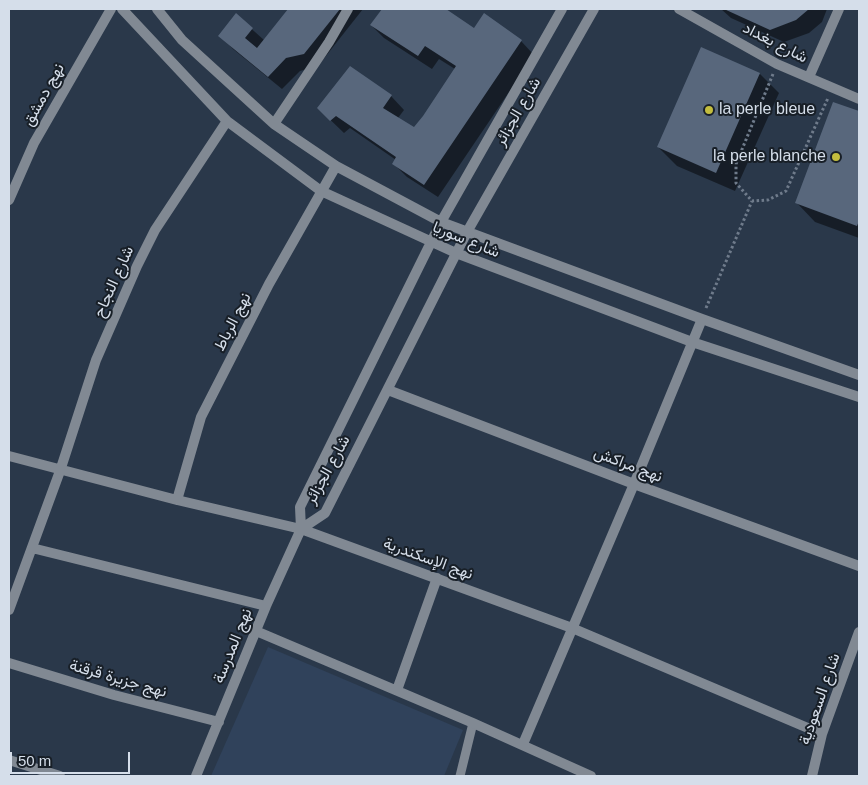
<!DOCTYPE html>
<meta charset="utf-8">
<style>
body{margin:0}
#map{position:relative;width:868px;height:785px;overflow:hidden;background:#2a384a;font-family:Helvetica,sans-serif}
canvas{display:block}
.frame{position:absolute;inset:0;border:10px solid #d5deea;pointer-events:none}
.scale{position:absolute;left:10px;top:752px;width:120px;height:22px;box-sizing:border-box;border:2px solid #d5deea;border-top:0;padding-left:6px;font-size:15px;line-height:18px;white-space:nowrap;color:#d5deea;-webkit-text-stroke:4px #181f27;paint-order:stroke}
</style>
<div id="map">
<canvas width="868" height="785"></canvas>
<div class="frame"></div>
<div class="scale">50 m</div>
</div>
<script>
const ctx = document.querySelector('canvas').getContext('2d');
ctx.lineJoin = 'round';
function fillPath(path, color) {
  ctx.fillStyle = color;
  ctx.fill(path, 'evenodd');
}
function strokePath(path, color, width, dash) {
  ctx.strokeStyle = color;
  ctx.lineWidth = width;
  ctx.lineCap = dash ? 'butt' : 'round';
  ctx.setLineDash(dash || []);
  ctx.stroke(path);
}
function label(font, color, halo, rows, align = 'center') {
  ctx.font = font + ' Helvetica,Vazirmatn,sans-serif';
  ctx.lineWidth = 4;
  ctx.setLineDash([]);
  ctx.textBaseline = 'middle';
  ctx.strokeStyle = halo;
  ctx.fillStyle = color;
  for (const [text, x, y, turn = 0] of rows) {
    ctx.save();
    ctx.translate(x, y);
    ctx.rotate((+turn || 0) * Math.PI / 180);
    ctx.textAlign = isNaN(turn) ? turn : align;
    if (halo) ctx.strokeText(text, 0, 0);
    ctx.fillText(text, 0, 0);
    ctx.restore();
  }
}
const built = new Path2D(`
 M268,647L463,730L444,776H211Z`);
const shadow = new Path2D(`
 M289,9H363L318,66L300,71L282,89L233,49L220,35L236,15L264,40Z
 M383,9H444L474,29L484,15L521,41L534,55L438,197L407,177L394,164L396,160L350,128L344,133L318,108L391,96L404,110L398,118L414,128L424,117L455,69L439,59L432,69L384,38L371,25Z
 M721,9H827L822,22L809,33L784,42L731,18Z
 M760,74L779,93L735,191L677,166L658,147Z
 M834,103L859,113V238L815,222L796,202Z`);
const building = new Path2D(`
 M288,9H340L304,54L286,58L268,77L218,36L236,13L253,28L245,38L257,48Z
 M382,9H446L474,28L484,13L522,40L424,185L392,164L396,157L336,116L330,121L317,108L350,66L392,95L383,108L414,127L423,116L456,66L425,46L418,56L370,25Z
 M724,9H809L796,20L770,30Z
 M701,47L760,73L716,173L657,147Z
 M833,102L859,111V221L857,226L795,203Z`);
const path = new Path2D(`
 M773,74L736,164V183L752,201L768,200L786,191L828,98
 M706,308L752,201`);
const lane = new Path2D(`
 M460,776L473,723`);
const street = new Path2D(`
 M122,9L227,121L321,191L456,253L692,342L859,397
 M157,9L182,40L274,124L336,166L441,222L702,319L859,375
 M679,9L777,64L859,99
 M809,77L839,9
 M274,124L329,42L348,9
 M9,200L34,143L111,9
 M388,390L634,484L859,566
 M9,456L177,500L301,529L572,628L822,734
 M177,500L201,417L269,284L336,166
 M301,529L325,513L467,232L594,9
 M32,548L266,606
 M9,610L60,471L96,360L137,266L155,230L227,121
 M256,631L473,723L591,776
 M9,663L114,695L219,722
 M397,690L437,578
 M523,744L634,484L702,319
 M9,760L60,776
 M196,776L266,606L301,529L300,507L441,222L562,9
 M812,776L822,734L859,632`);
const markers = [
 [709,110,5,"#c3bd3e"],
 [836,157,5,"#c3bd3e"]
];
const streetNames = [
 ["شارع بغداد",775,43,27],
 ["نهج دمشق",44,95,-61],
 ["شارع الجزائر",518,112,-60],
 ["شارع سوريا",466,240,22],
 ["شارع النجاح",114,282,-66],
 ["نهج الرباط",233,322,-63],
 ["نهج مراكش",628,465,21],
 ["شارع الجزائر",328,470,-61],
 ["نهج الإسكندرية",428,559,20],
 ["نهج المدرسة",233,646,-68],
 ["نهج جزيرة قرقنة",118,679,16],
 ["شارع السعودية",820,699,-71]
];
const poiNames = [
 ["la perle bleue",719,110],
 ["la perle blanche",826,157,"right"]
];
fillPath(built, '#30425b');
fillPath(shadow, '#0007');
fillPath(building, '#58677c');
strokePath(path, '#6f7b8b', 3, [2.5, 2.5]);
strokePath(lane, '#818993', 9);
strokePath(street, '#818993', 10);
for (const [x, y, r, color] of markers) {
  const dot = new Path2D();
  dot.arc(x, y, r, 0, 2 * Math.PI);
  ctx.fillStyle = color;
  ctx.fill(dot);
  strokePath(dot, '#181f27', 2);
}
label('16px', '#d5deea', '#181f27', streetNames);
label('16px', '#d5deea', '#181f27', poiNames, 'left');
</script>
